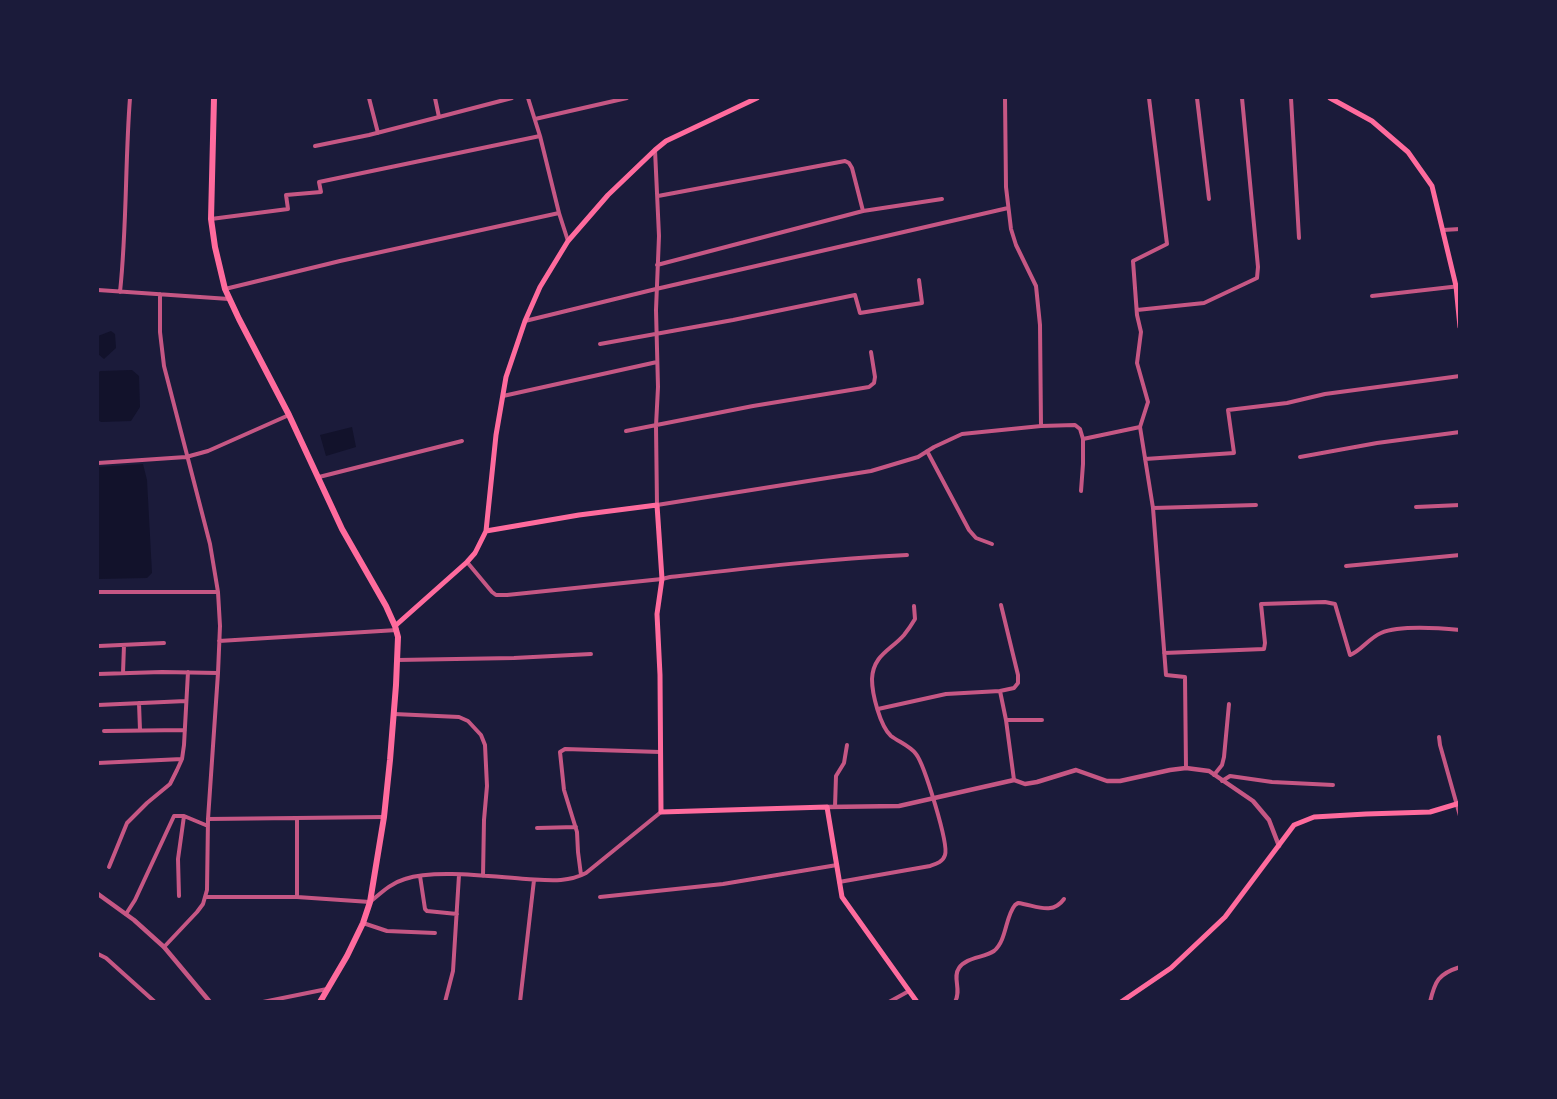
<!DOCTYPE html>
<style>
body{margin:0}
#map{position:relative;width:1557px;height:1099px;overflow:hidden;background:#1b1b3a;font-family:Rubik,sans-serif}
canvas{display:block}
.frame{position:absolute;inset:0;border:99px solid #1b1b3a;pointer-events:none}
</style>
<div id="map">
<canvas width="1557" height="1099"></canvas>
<div class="frame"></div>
</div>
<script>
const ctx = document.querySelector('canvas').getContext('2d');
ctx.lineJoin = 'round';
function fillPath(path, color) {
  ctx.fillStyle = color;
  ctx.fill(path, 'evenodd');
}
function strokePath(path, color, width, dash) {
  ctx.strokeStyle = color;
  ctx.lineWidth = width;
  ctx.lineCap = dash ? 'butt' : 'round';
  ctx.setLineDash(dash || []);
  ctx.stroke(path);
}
const water = new Path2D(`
 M111,331L115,334L116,348L104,359L98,354V336Z
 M132,370L139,376L140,407L131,421L101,422L98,420V373L100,371Z
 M352,427L356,447L326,456L320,435Z
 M143,464L147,480L152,573L147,578L98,579V467Z`);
const minor = new Path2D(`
 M369,98L378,133
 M435,98L439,117L512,98
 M528,98L540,136L559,213L568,241
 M1149,98L1167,244L1133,261L1137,315L1141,332L1137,363L1148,402L1140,427L1153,508L1256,505
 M1197,98L1209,199
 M1291,98L1299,238
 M535,119L627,98
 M315,146L369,135L439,117
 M655,150L659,236L656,310L658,387L656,426L657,505L871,471L918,457L934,447L962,434L1041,426L1040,325L1036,286L1016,245L1011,229L1006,187L1005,98
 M658,196L845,161L849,163L852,168L863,211
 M211,219L288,209L286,195L321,192L319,182L540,136
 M1443,230L1460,229
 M657,265L863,211L942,199
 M225,289L340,261L559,213
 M98,290L229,299
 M120,292C127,227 125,162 130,98
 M160,294V332L164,366L210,544L218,592L220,626L218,673L208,819L207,890L203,904L197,912L164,947
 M1372,296L1460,286
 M1137,310L1204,303L1257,278L1258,267L1242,98
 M525,321L656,289L1008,208
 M600,344L733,320L855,295L860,313L922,303L919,280
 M503,396L657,362
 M1041,426L1075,425L1080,429L1083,439L1140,427
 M626,431L753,406L869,387L874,383L875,377L871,352
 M927,451L969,530L976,538L992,544
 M1300,457L1377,443L1460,432
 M1145,459L1234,453L1228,410L1287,403L1325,394L1460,376
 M98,463L186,457L208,451L289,415
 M319,477L462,441
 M1081,491L1083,464V439
 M1416,507L1460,505
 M1153,508L1166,675L1185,677L1186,768
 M467,562L492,592L496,595H507L662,579L670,577C749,568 827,559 907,555
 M1346,566L1460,555
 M98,592H218
 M1001,605L1018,675V683L1014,688L1000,691L1006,720L1014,780
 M219,641L397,630
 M99,646L164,643
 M1164,653L1264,649L1265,643L1261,604L1325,602L1335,604L1350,655C1361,651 1369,638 1381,633C1400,625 1439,628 1460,630
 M397,660L514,658L591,654
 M123,673L124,645
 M98,674L162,672L218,673
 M139,703L140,730
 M98,705L186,701
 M878,709L946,694L1000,691
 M394,714L459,717L468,721L481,735L485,745L487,786L484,820L483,876
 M1006,720H1042
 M104,731L185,730
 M1439,737L1440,745L1460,816
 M98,763L182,759
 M1214,775L1222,765L1224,757L1229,704
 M1222,781L1230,776L1272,782L1333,785
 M835,807L836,776L844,763L847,745
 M208,819L384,817
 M297,819V897
 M537,828L576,827
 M109,867L127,823L147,803L170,784L177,770L182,759L184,745L188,672
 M581,875L578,852L577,832L564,790L560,752L565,749L660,752
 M420,876L425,909L427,911L457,914
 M839,882L930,866C936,864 943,862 945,855C949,844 924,764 916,754C910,746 899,742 891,736C880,726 872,694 872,679C873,655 891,650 904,635C908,630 912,624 915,619L914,606
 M179,896L178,859L184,816
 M206,897H297L370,902C381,893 391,883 405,879C435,869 494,877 526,879C547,880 567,883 586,873L661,812
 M600,897L723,884L837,865
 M126,914L135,900L174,816H184L208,826
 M363,923L387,931L435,933
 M98,954L106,958L155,1002
 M263,1002L327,989
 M445,1002L453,971L459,875
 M520,1002L534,880
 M889,1002L909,991
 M955,1002C962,989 952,978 959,968C966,957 984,958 994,951C1007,940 1005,917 1015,905L1018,903C1035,905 1052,916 1064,899
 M1430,1002C1435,981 1438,974 1460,967`);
const tertiary = new Path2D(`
 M827,807L899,806L1014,780L1025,784L1037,782L1076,770L1107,781H1120L1170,770L1186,768L1209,771L1253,801L1269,820L1279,846
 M98,894L134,920L164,947L210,1002`);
const secondary = new Path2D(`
 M1330,98L1372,121L1408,152L1432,186L1456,286L1460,327
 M486,531L579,515L657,505L662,579L657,614L660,675L661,812L827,807L842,897L917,1002
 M395,626L467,562L475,553L486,531L496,435L506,377L525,321L540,287L568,241L608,195L655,150L666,141L757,98
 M1121,1002L1171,968L1225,917L1294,825L1314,817L1366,814L1430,812L1460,803`);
const trunk = new Path2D(`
 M214,98L211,219L215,247L225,289L239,319L289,415L342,529L386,606L395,626L398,637L396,685L390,760L384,817L370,902L363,923L347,956L320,1002`);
fillPath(water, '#12122b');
strokePath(minor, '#c65784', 4);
strokePath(tertiary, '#c65784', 4.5);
strokePath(secondary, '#ff6b9d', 5);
strokePath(trunk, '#ff6b9d', 6);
</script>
